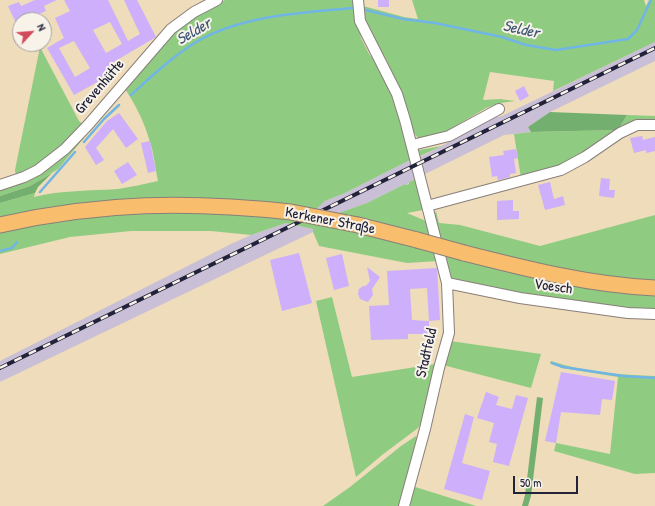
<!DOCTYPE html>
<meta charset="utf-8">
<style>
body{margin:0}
#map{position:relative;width:655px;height:506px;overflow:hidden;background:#eedcba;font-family:"Patrick Hand",sans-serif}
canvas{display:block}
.north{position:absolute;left:12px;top:12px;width:40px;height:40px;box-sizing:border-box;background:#f7f3e8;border:1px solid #a29fa3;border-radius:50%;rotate:64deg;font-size:11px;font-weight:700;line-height:16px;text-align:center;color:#22223b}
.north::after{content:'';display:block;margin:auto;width:14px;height:18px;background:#d1495b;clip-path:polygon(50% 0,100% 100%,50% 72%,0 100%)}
.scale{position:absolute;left:513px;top:476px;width:65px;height:18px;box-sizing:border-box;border:2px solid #22223b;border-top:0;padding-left:5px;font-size:12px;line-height:14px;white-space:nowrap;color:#22223b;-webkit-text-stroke:3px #f7f3e8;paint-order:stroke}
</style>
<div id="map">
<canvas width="655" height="506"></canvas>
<div class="north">N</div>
<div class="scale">50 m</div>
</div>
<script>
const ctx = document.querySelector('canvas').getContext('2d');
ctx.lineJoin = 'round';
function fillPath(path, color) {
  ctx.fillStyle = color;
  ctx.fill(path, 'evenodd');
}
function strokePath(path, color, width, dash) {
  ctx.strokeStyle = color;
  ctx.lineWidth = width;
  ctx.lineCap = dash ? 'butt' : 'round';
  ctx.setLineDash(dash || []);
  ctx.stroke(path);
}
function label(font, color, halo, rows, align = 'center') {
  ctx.font = font + ' "Patrick Hand",sans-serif';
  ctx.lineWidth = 4;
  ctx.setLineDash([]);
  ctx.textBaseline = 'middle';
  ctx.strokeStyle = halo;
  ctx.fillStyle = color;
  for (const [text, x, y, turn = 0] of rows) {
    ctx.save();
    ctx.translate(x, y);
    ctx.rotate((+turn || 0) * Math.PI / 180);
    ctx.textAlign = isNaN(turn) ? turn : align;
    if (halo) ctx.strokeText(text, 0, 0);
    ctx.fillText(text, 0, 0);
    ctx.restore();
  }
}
const industrial = new Path2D(`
 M655,42V61L550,112L528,127L531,132L504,135L409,182V183L406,185L405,184L367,203L339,213L315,209L325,201L345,193L410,160L420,157L455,139L481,123L491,118L502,116Z
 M286,223L313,229V232L0,382V361L233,243L251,235Z`);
const green = new Path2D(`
 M225,0H355L361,38L369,54L377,64L392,95L405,136L410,160L345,193L325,201L316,209L339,213L367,203L405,184L406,185L409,184V182L415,179L423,210L407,213L426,221L431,239L269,204L0,219V203L35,193L34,197C61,190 89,191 118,189C131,187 144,184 158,181C155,167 154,152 149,139C144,121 135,104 125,89L58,169L30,186L0,196V189L25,181L40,173L170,35L192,17Z
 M412,0H644L646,6L649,0H655V42L553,91L554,81L490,72L483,100L500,99L515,101L501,103L486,108L449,130L419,139C409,129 406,112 402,99C397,86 392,71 386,59C377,43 360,26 363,6L404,17L418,19Z
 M40,47L79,121L83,124L62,147L36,167L16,176L15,170Z
 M627,115L655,116V121L560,167L521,178L514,134L531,132L618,130Z
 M442,146L420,156L419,150Z
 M199,210L296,218L435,250L438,261L407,263L319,246L313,232V229L286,223L251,235L211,231H131L70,237L0,254V231L78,217Z
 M436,211L439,223L460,225L540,246L655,215V310L573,303L516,293L452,278L449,275L434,217Z
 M332,297L352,377L435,364L425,418L418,428L382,455L356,477L316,301Z
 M450,341L541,354L531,388L443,365Z
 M551,361C582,372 622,375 655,376V473L635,474L554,451L556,443L610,454L618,377L562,368L550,363Z
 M416,436L419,441L401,506H323L350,487L401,446Z
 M412,486L476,506H407Z`);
const forest = new Path2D(`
 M550,112L627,115L618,130L531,132L528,127Z
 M52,173L38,187L35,193L0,203V196L30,186Z
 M537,397L543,398L531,496L528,506H522L525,495Z`);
const stream = new Path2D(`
 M366,10L403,19L435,23L502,37L526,45L556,50L628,39L637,30L651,0
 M131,95C152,76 174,55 198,41C243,15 302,13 353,8
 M84,142L104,119L119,105
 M40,192L75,152
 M0,251L12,248L17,242
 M552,363L563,367L623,376L655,378`);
const building = new Path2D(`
 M35,0H57L44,6L46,11L24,20H20V22L16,23L8,6L19,2L21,6Z
 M64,0H108L128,41L140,34L124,0H137L156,37L112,63L117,71L74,95L47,48L64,38L55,18L70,11ZM110,22L122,44L106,53L93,30ZM74,41L90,68L75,77L59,48Z
 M378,0H389V7H378Z
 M524,86L529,96L520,101L515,91Z
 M119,113L138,139L126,148L113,129L96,148L104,160L96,165L85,147L107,121Z
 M642,136L643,140L655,137V151L646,153V150L634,153L630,138Z
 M150,141L156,171L148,173L141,143Z
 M516,149L518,158L514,159L516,173L510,174V177L503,179L498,180L497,176L492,177L489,157L504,155L503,151Z
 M128,162L137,175L122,184L114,171Z
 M601,178L610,179L609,190H615L614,198L599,196Z
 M550,182L554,199L563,196L565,205L545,210L538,185Z
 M513,200V211H519V219L497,220V201Z
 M299,253L312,303L282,311L270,260Z
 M342,254L349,286L334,290L326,258Z
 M367,267L380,277L372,289L373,295L368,302L360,299L358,294L359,289L363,286H366L370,281Z
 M437,268L440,320L429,321V334H408V339L371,340L369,306L389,305L387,271ZM427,288L429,321L412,320L410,289Z
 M561,372L615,381L612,400L602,399L600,415L561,412L556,443L545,441Z
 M486,392L499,397L496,405L512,409L516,395L528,398L509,466L493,462L497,444L489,442L494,423L477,418Z
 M465,414L474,417L462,463L490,471L482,500L444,489Z`);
const street = new Path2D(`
 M358,0L360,21L397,94L405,120L447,283L449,333L439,368L425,429L404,506
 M412,145L449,136L499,109
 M0,185L24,177L38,170L65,149L88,125L171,29L194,12L217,0
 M427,206L561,170L585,157L620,133L637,125H655
 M447,283L520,298L628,313L655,314`);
const primary = new Path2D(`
 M0,225C99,202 190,201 291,212
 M358,225L417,240
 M464,253C527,269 590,285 655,288`);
const rail = new Path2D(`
 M0,368L655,48`);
const primaryBridge = new Path2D(`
 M291,212L358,225
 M417,240L464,253`);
const streetNames = [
 ["Grevenhütte",100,87,-49],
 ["Kerkener Straße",330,221,11],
 ["Voesch",553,287,8],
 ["Stadtfeld",427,353,-77]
];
const waterNames = [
 ["Selder",521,30,12],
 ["Selder",194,32,-30]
];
fillPath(industrial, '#c9bfd7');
fillPath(green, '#8fcc82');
fillPath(forest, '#73b070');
strokePath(stream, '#70b5e6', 2.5);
fillPath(building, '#cdaffb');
strokePath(street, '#887f7a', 12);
strokePath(primary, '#887f7a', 17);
strokePath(street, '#fff', 10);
strokePath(primary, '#f9be6d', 15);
strokePath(rail, '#22223b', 4);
strokePath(rail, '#f7f3e8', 2.5, [8]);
strokePath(primaryBridge, '#887f7a', 17, []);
strokePath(primaryBridge, '#f9be6d', 15);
label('15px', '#22223b', '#f7f3e8', streetNames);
label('italic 16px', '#3d5577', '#f7f3e8', waterNames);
</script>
